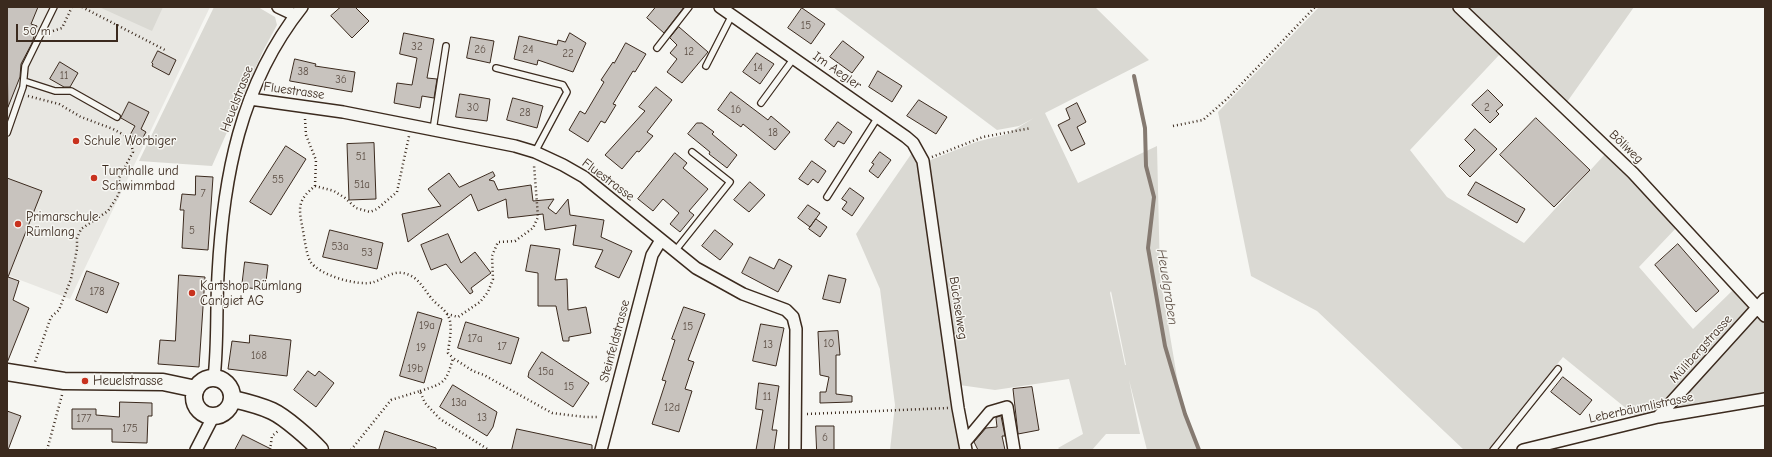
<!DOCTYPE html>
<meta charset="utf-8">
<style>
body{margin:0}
#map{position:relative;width:1772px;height:457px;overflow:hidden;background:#f6f6f2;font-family:"Comic Neue",sans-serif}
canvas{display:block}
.frame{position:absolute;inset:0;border:8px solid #3b2a1e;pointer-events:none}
.scale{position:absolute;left:16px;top:24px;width:102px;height:18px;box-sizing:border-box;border:2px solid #3b2a1e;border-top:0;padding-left:5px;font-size:12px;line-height:14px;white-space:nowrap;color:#3b2a1e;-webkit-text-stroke:3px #f6f6f2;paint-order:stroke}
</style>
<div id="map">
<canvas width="1772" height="457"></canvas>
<div class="frame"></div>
<div class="scale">50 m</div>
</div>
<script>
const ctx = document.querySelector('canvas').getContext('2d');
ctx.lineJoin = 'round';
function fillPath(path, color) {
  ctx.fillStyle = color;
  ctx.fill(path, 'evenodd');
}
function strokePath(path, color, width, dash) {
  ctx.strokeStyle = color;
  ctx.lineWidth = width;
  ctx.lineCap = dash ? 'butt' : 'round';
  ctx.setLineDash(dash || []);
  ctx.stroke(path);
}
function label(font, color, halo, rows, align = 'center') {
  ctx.font = font + ' "Comic Neue",sans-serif';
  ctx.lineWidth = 3;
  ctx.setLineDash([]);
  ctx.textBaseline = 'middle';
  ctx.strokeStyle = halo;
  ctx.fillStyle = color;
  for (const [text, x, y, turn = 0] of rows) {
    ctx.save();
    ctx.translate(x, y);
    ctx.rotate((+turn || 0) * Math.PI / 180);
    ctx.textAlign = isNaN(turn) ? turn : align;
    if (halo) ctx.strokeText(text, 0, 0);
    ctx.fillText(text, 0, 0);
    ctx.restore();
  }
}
const built = new Path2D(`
 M7,7H210L70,299L7,275Z`);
const green = new Path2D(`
 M99,7H163L152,31Z
 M214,7H258L275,17L277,25L263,51L212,166L139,161Z
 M833,7H1095L1149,60L1045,113L1078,183L1157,146L1160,276L1182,407L1199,450H1147L1129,380L1140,434H1106L1092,450H1060L1058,448L1083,434L1069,379L995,390L952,384L963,450H890L895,405L880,289L856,234L914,150L928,161L976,142L1007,134L1034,118L1019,126L997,130ZM1111,291L1126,365H1125L1110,293Z
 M1319,7H1454L1501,53L1410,150L1447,197L1524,243L1606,153L1677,227L1639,267L1693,329L1733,290L1765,319V396L1638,418L1563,357L1488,450H1464L1317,311L1251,276L1218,112Z
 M1466,7H1634L1567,102Z`);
const stream = new Path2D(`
 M1134,76L1145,128L1146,166L1154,197L1148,248L1165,346L1185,414L1199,450`);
const building = new Path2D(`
 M7,7H38L31,24L37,26L32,43L21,64L20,77L8,107Z
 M341,7H355L369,21L352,38L331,16Z
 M656,7H684L664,33L647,18Z
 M802,8L825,24L811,44L788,28Z
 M679,27L708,52L682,83L667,72L677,59L670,53L677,45L670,38Z
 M404,33L434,39L427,78L437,79L434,98L422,96L420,108L394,103L397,83L412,85L417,58L400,54Z
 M570,33L586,43L573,72L538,60L537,65L514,59L519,36L557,45L558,40L565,42Z
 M471,37L494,41L490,63L467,58Z
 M843,41L864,57L852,73L830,57Z
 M626,43L646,54L635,72L633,71L613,104L616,105L605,123L601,121L588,142L569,130L580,111L585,114L604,82L601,80L613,62L614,63Z
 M158,51L176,60L169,75L152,66L153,64L152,63Z
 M757,53L774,64L760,84L743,72Z
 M295,59L316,64L315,66L355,72L352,92L290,81Z
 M60,62L78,73L70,87H64L50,79Z
 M878,71L902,86L892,102L869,87Z
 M656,87L672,100L647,132L653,136L639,152L637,151L622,169L605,155L645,111L639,107Z
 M1488,90L1503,105L1496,111L1499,114L1490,123L1472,105Z
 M731,92L768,120L771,116L790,132L775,150L743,124L741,127L718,110Z
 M460,94L490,99L487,121L456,117Z
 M513,98L543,106L537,128L507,120Z
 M919,100L947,117L936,134L907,116Z
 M129,102L149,112L141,129L146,132L141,141L130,135L135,126L121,118Z
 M1077,103L1086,122L1077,127L1085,144L1071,151L1058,125L1070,119L1066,109Z
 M1536,118L1590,170L1554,207L1500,155Z
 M838,122L852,132L844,144L838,141L834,147L825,140Z
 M697,123H702L714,132L712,134L737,155L727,168L709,154L710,152L688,134Z
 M1475,129L1497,149L1470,177L1459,166L1475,150L1465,140Z
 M374,143L376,199L349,200L347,144Z
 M286,146L306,159L271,215L250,202Z
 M880,152L891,160L878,178L869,171L874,164L872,163Z
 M675,153L687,163L683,168L708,189L689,211L694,215L680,232L670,224L679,213L663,199L653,211L638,199Z
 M812,161L826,171L818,183L813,179L808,185L799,179Z
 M493,172L495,176L489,180L494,181L498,190L531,185L533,201L554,199L548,208L556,214L568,199L570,215L604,220L601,237L632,251L619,278L595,267L603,250L573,245L576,225L545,230L543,214L508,218L506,199L478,211L471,194L408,242L402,214L441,206L428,189L449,173L459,187Z
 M196,176L213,177L208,250L182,248L184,210H180L182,194L195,195Z
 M7,178L42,191L8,277L19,281L13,300L29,308L7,363Z
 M750,182L765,195L749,212L734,200Z
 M1476,182L1525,209L1517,223L1468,195Z
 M850,188L864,198L852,216L842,209L847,202L842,199Z
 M808,205L820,213L810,227L798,218Z
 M816,219L827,227L820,237L809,229Z
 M330,230L383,243L377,269L323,257Z
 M715,230L733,244L720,260L702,246Z
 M448,234L461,263L475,252L491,273L471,288L473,292L470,294L446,264L431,270L421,245Z
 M1678,244L1719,291L1696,312L1655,265Z
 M531,245L560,249L555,280L567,279L568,310L586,307L591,333L569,337V341H563L556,306H538V273L526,271Z
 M750,257L774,269L779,259L792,266L778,292L742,273Z
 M245,262L268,265L265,290L242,287Z
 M87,271L119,283L107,313L76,300Z
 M179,275L205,277L199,367L158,364L160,340L175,341Z
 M829,275L846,279L840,303L823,299Z
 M684,307L705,314L688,360L694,362L685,389L692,391L679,432L652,424L666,381L662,380L675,340L672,339Z
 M418,312L442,319L424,383L400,376Z
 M466,322L519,338L511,364L458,348Z
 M761,324L784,328L776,366L753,361Z
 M838,331L840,355H836V394L852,396V402L820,403V392H826L829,377L820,375L818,332Z
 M250,335L291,340L287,376L228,369L232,341L249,343Z
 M542,352L589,383L573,407L528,377L529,372Z
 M308,371L315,376L319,371L334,383L316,407L294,390Z
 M1563,377L1592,400L1580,415L1551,392Z
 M759,383L779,386L772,430H777L774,450H756L763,410L756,409Z
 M453,385L497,412L493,427L487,436L440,407Z
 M1032,387L1039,430L1018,434L1013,389Z
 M120,402L152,403V416H148L147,443L112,442V429H72V409H96V415L119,417Z
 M7,411L21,416L8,450H7Z
 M1001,416L1005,436H1002L1005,450H978L974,442L986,428L997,427L996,418Z
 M816,426H834V450H817Z
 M517,429L592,445V450H512Z
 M385,431L436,448V450H379Z
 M243,435L273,450H235Z`);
const path = new Path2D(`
 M82,7L167,51
 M53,31L62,28L72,7
 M28,96L59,104L81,117L113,129L124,135L131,143L133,152L119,178V194L108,211L81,229L77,238V249L71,279L59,310L51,317L35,362
 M305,119L306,135L316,160L315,186C299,199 298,206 302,225C304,235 306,253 310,261C318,275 359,287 374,282C383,279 392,271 403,273C418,276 423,288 432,299C436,304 443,308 447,314C454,324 449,341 448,353L453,358
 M1173,126L1203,120L1228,98L1315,7
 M932,157L983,137L1031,128
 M315,186L334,191L345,198L356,208L370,212L377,209L397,192L409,136
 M447,314L458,317L480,302L488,292L493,279L492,256L498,242L515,241L533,228L538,217L534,165
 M420,391C445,383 446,383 453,358L473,371L484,375L552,413L585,417H599
 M807,414L948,408
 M47,450L62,395
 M270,450L272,436L278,431
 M351,450L391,400L420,391L425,403L440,419L489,450`);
const lane = new Path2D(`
 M657,48L689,7
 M706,66L732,15
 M496,68L563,85L567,92L535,152
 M24,81L55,91H71L117,117
 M761,103L794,58
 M433,130L446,46
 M7,133L23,87L25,66L54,7
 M827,197L878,117
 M675,251L730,182L692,152
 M1493,450L1558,369`);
const street = new Path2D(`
 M278,7L295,15
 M720,7L906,137L913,143L923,161L958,408L966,450
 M1459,7L1633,173L1765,316
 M250,99L343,112L515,146L535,152L563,165L584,177L696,268L743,294L786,310L793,317L796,329L795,450
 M214,378C218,344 216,309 218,275C223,178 240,85 302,7
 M1658,417L1765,299
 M965,442L990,412L1007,407L1014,450
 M196,450L213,417
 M601,450L652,255L661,240
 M1523,450L1658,417L1765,399`);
const secondary = new Path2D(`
 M7,372L64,381L163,382L196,389
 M194 397a19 19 0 1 1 38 0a19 19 0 1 1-38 0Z
 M233,399C246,402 259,405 272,411C285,417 310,439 320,450`);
const markers = [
 [76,141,4,"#c8321e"],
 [94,178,4,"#c8321e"],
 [18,224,4,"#c8321e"],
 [192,293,4,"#c8321e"],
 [85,381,4,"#c8321e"]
];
const numberNames = [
 ["15",806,26],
 ["32",417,47],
 ["26",480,50],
 ["24",528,50],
 ["12",689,52],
 ["22",568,54],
 ["14",758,68],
 ["38",303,72],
 ["11",64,76],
 ["36",341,80],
 ["30",473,108],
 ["2",1487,108],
 ["16",736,110],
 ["28",525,113],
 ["18",773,133],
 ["51",361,157],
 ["55",278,180],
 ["51a",362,185],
 ["7",203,194],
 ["5",192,231],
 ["53a",340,247],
 ["53",367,253],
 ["178",97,292],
 ["19a",427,326],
 ["15",688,327],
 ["17a",475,339],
 ["10",829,344],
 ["13",768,345],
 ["17",502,347],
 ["19",421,348],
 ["168",259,356],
 ["19b",415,369],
 ["15a",546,372],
 ["15",569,387],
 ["11",767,397],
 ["13a",459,403],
 ["12d",672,408],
 ["13",482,418],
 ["177",84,419],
 ["175",130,429],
 ["6",825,438]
];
const streetNames = [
 ["Im Aegler",837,71,35],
 ["Fluestrasse",294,91,8],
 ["Heuelstrasse",237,99,-69],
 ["Böliweg",1626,147,44],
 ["Fluestrasse",608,180,37],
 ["Büchselweg",958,308,81],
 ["Steinfeldstrasse",615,341,-75],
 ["Mülibergstrasse",1701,349,-48],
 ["Leberbäumlistrasse",1641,408,-12]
];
const poiNames = [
 ["Schule Worbiger",84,141],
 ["Turnhalle und",102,171],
 ["Schwimmbad",102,186],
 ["Primarschule",26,217],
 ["Rümlang",26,232],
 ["Kartshop Rümlang",200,286],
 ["Carigiet AG",200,301],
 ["Heuelstrasse",93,381]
];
const waterNames = [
 ["Heuelgraben",1167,287,81]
];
fillPath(built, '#e8e7e2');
fillPath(green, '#dad9d3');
strokePath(stream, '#857a71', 4);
fillPath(building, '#c8c3be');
strokePath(building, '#3b2a1e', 1);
strokePath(lane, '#3b2a1e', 8);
strokePath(street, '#3b2a1e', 14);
strokePath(secondary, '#3b2a1e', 19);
strokePath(path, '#3b2a1e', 2.5, [1, 3]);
strokePath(lane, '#f6f6f2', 5.5);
strokePath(street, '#f6f6f2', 11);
strokePath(secondary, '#f6f6f2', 16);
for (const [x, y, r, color] of markers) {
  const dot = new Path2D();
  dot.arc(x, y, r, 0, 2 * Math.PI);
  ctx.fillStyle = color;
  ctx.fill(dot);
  strokePath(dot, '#f6f6f2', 1.5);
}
label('11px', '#5e5046', null, numberNames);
label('13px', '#3b2a1e', '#f6f6f2', streetNames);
label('13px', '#3b2a1e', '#f6f6f2', poiNames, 'left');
label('italic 14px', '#605248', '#f6f6f2', waterNames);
</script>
